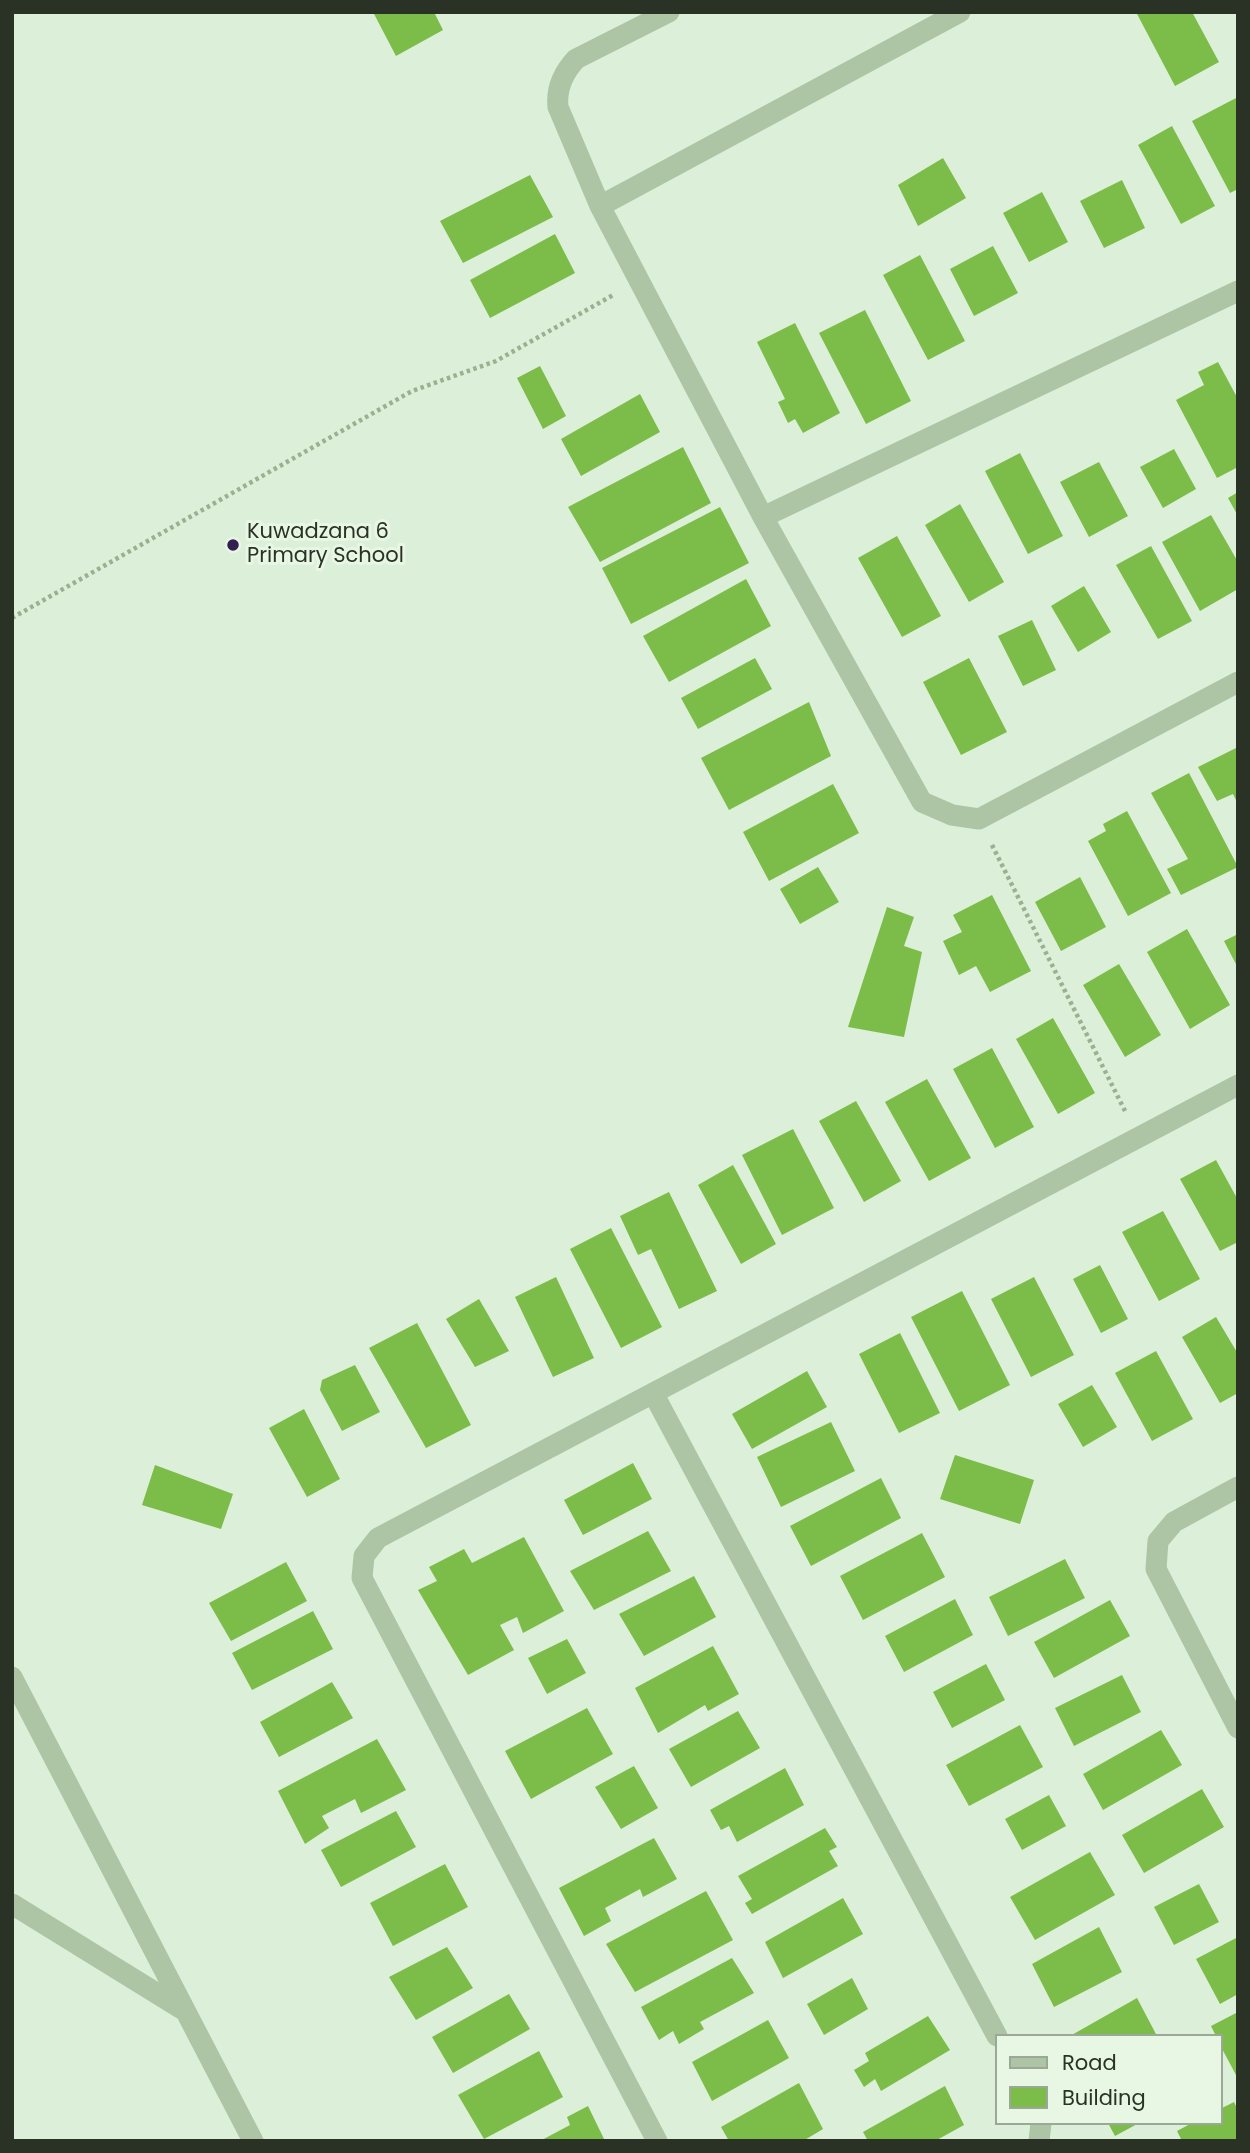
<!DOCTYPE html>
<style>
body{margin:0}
#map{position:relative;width:1250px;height:2153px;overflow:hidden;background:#dcefd8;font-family:Poppins,sans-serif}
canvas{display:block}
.frame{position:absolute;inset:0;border:14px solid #2a3226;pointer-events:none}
.legend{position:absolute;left:995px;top:2034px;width:228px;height:91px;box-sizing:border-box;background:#e7f7e4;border:2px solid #9ba898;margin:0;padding:9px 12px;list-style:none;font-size:21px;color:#2a3226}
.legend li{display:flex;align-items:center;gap:14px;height:35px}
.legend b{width:35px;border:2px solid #9ba898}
</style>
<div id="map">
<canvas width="1250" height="2153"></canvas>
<div class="frame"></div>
<ul class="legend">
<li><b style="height:9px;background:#adc5a5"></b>Road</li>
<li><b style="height:19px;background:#7cbc49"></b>Building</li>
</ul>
</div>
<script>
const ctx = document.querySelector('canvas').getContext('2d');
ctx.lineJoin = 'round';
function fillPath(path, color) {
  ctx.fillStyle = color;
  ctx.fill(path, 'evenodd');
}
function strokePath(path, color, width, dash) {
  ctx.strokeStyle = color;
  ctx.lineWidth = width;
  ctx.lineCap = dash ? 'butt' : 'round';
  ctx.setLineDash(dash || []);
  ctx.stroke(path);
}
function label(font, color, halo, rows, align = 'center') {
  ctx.font = font + ' Poppins,sans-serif';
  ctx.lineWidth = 6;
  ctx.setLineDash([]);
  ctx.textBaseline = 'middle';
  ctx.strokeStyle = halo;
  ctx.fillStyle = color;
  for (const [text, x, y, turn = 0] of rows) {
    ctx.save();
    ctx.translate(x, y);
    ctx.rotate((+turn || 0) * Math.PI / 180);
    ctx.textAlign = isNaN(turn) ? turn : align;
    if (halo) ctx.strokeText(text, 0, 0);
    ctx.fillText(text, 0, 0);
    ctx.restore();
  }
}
const building = new Path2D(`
 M373,12H434L443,30L396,56Z
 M1136,12H1192L1219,62L1175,86Z
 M1236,98L1238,189L1230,193L1192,121Z
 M1172,126L1215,206L1181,224L1138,145Z
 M943,158L966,198L918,226L898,185Z
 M530,175L553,217L463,263L440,221Z
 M1122,180L1145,228L1104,248L1080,201Z
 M1042,192L1068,242L1029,262L1003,213Z
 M555,234L575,273L490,318L470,280Z
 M993,246L1018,293L974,316L950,269Z
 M920,255L965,341L928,360L883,275Z
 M865,310L911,401L866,424L819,333Z
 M795,323L840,413L803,433L795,419L788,423L778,402L785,399L757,342Z
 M1218,362L1238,399V467L1217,478L1176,400L1204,385L1198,372Z
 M540,366L566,416L543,429L517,378Z
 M640,394L660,432L581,476L561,439Z
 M683,447L711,503L600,562L568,507Z
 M1174,449L1196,489L1163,508L1140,467Z
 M1020,453L1063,536L1028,554L985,471Z
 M1099,462L1128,516L1089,537L1060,482Z
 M1238,492V516L1228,498Z
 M960,504L1004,582L969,602L925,525Z
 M720,507L749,563L631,624L602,568Z
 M1211,515L1238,562V589L1200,611L1162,542Z
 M897,536L941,616L902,637L858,558Z
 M1151,546L1192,621L1158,639L1116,565Z
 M746,579L771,626L669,682L643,636Z
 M1084,586L1111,632L1078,652L1051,606Z
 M1032,620L1056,670L1023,686L998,636Z
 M755,658L772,689L698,729L681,698Z
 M969,658L1007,732L961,755L923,682Z
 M809,702L831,756L729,810L701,758Z
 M1238,747V804L1233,794L1217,801L1198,767Z
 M1189,773L1238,867L1181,895L1167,869L1188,859L1151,793Z
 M833,784L859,833L769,881L743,832Z
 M1127,811L1171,893L1128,916L1088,841L1106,831L1103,824Z
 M818,867L839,902L800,924L780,889Z
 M1080,877L1106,927L1061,951L1035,902Z
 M992,895L1031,971L990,992L976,966L959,975L943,941L962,932L953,915Z
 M887,907L914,917L904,946L922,952L904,1037L848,1027Z
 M1187,929L1230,1005L1190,1029L1147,952Z
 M1238,934V968L1224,941Z
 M1119,964L1161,1035L1125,1057L1083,985Z
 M1053,1018L1095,1093L1058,1114L1016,1039Z
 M992,1048L1034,1127L995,1148L953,1069Z
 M927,1079L971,1158L929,1181L885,1102Z
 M856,1101L901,1181L864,1202L819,1121Z
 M793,1129L834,1208L782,1235L742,1155Z
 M1216,1160L1238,1200V1242L1220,1251L1180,1179Z
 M733,1165L776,1244L741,1264L698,1185Z
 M669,1192L717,1291L679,1309L651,1249L638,1255L620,1216Z
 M1163,1211L1200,1279L1159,1301L1122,1232Z
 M611,1228L662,1327L621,1348L570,1249Z
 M1100,1265L1128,1319L1101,1333L1073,1279Z
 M556,1277L594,1358L553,1377L515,1297Z
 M1034,1277L1074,1355L1031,1377L991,1299Z
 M962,1291L1010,1385L959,1411L911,1317Z
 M479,1299L509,1351L475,1367L446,1319Z
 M1216,1317L1238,1354V1393L1220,1403L1182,1337Z
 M417,1323L471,1425L426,1448L369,1348Z
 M900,1333L940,1413L899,1433L859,1354Z
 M1156,1351L1193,1419L1152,1441L1115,1373Z
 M355,1365L380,1412L342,1431L320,1390L322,1380Z
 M807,1371L827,1407L752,1449L732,1414Z
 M1092,1385L1117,1427L1083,1447L1058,1404Z
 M304,1409L340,1479L307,1497L269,1428Z
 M831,1422L855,1471L781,1507L757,1457Z
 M955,1455L1034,1480L1020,1524L940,1499Z
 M633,1463L652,1499L583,1535L564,1500Z
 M155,1465L233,1494L221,1529L142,1505Z
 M881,1478L901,1518L811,1566L790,1526Z
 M648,1531L671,1571L594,1610L570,1571Z
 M922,1533L945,1577L863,1620L840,1576Z
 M524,1537L564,1611L523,1633L517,1617L500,1625L514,1650L468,1675L418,1590L437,1581L429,1567L464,1549L472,1563Z
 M1065,1559L1085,1598L1008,1636L989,1597Z
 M286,1562L307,1601L231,1641L209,1603Z
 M694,1576L716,1617L644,1656L619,1614Z
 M955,1599L973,1635L904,1672L885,1636Z
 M1110,1600L1130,1636L1054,1678L1034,1642Z
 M313,1611L333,1649L252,1690L232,1653Z
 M567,1639L586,1673L547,1694L528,1658Z
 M713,1646L739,1694L708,1711L705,1705L658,1733L635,1688Z
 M986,1664L1005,1700L952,1728L933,1692Z
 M1122,1675L1141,1712L1074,1746L1055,1708Z
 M332,1682L353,1718L279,1757L260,1722Z
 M587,1708L613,1754L531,1799L505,1751Z
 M738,1711L760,1748L691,1787L669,1749Z
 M1020,1725L1043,1767L969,1806L946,1765Z
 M1161,1730L1182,1765L1103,1810L1083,1774Z
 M377,1739L406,1790L361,1813L355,1799L322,1816L329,1828L305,1844L278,1791Z
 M634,1766L658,1808L621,1829L595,1787Z
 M785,1768L804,1805L737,1842L729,1826L721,1830L710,1810Z
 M1202,1789L1224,1827L1144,1873L1122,1835Z
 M1049,1795L1066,1826L1022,1850L1005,1819Z
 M396,1811L416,1847L341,1887L321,1850Z
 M825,1828L837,1847L829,1851L838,1866L752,1914L745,1903L752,1899L738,1876Z
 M654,1838L677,1879L643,1897L640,1889L605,1908L611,1921L584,1936L559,1888Z
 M1090,1852L1115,1895L1035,1940L1010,1897Z
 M445,1864L468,1907L393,1946L370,1903Z
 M1199,1884L1219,1922L1174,1945L1154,1907Z
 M706,1891L733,1940L635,1992L606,1944Z
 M843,1898L863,1934L783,1978L765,1942Z
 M1099,1927L1122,1972L1054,2007L1032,1964Z
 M1238,1937V1994L1220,2004L1196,1959Z
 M447,1947L473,1988L416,2020L389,1977Z
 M732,1958L754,1993L700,2022L704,2029L679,2044L673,2031L659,2040L641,2007Z
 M852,1978L868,2009L824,2035L807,2004Z
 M509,1994L530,2029L453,2073L432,2037Z
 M1137,1998L1157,2036H1070Z
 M1238,2012V2074L1236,2075L1220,2045V2036H1216L1211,2026Z
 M928,2016L950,2050L881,2091L875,2079L864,2087L854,2070L869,2061L865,2053Z
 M768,2020L789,2058L712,2101L692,2062Z
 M539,2051L563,2097L484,2139L458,2095Z
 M799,2083L823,2129L803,2141H729L721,2127Z
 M945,2086L964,2125L935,2141H868L863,2132Z
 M1234,2102L1238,2110V2141H1182L1177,2131L1192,2123H1220V2109Z
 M588,2106L605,2141H540L570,2125L567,2117Z
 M1108,2123H1139L1115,2136Z`);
const path = new Path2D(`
 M12,618L412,391L496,361L615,294
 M992,845L1126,1113`);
const minor = new Path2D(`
 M669,12L576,59C563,73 556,88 558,107L600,206L763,517L1238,291
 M600,206L960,12
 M763,517L922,802L952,815L979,819L1238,682
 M653,1393L997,2036
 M1238,1487L1174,1522L1158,1541L1156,1569L1238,1728
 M12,1677L253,2141
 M12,1904L182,2009
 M657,2141L362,1578L364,1556L378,1538L1238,1085
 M1039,2141L1041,2123`);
const markers = [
 [233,545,7,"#311f50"]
];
const poiNames = [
 ["Kuwadzana 6",247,533],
 ["Primary School",247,557]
];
fillPath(building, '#7cbc49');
strokePath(path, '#98b190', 4.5, [3.5, 3.5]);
strokePath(minor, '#adc5a5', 21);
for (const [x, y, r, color] of markers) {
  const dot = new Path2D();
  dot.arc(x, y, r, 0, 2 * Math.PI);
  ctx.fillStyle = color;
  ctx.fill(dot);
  strokePath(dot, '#e7f7e4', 2.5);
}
label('21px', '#2a3226', '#e7f7e4', poiNames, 'left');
</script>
